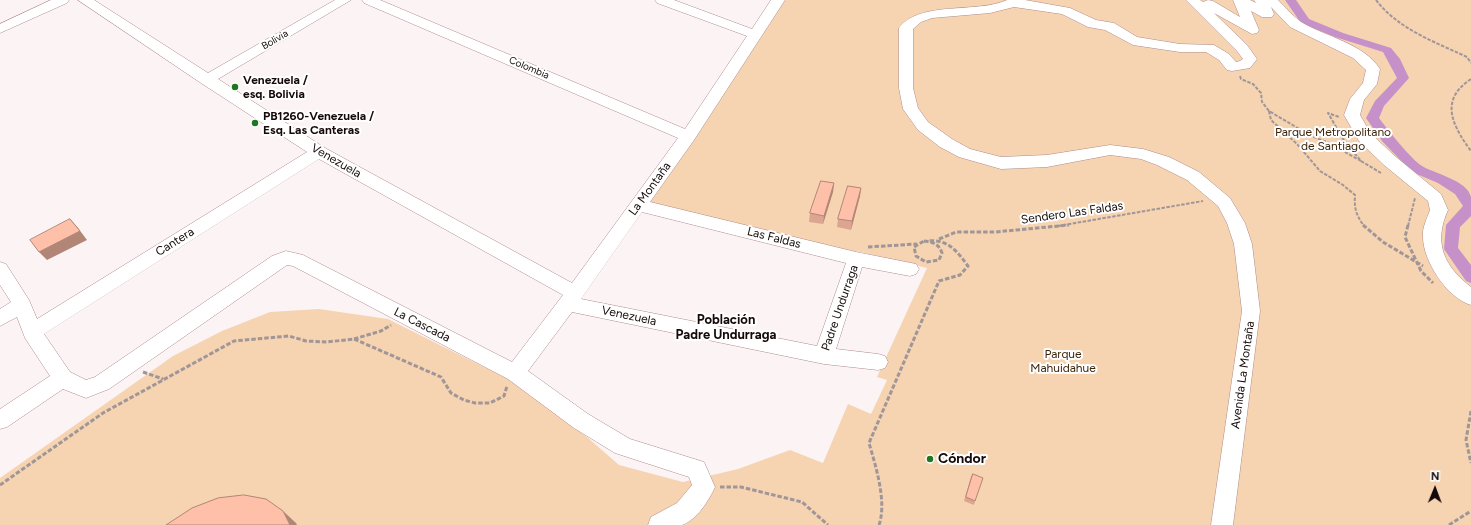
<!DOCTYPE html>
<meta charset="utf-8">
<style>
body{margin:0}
#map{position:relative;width:1471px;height:525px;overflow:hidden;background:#fcf3f4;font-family:Figtree,sans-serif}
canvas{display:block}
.north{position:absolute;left:1415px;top:469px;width:40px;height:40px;-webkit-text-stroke:3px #fff;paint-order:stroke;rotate:1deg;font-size:11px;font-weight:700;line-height:16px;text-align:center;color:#150909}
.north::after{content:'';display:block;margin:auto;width:14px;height:18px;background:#150909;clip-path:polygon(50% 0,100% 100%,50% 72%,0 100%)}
</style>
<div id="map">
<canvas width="1471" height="525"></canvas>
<div class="north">N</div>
</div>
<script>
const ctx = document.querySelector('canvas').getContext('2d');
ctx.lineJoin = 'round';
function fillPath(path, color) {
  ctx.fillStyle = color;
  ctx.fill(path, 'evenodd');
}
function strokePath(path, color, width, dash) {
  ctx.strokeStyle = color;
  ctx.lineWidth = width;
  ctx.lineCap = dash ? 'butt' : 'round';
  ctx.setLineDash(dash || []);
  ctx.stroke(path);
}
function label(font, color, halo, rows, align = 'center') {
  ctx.font = font + ' Figtree,sans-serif';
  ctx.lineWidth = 4;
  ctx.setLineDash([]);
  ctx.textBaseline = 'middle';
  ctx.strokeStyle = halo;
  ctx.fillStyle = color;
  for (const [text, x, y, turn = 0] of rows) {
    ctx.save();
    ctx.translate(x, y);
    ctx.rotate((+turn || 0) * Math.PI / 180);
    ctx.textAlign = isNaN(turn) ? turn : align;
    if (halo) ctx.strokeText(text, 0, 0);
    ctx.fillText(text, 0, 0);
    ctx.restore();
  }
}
const green = new Path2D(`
 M783,0H1471V525H0V478L173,356L222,331L270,312L319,309L388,319L516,383L587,437L619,465L683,482L738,469L790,450L823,463L848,404L871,414L887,380L877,377L927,268L861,252L824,247L648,204Z`);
const canal = new Path2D(`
 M1285,0H1296L1309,19L1343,33L1391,48L1400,59L1409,78L1384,106L1379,118C1388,130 1410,158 1422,166C1435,174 1467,180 1471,197C1471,202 1471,210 1471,216L1460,227L1458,248L1471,265V283L1466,281L1444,249L1446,225L1463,206L1455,194L1438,183L1412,172L1382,141L1366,118L1375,101L1397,78L1383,52L1335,37L1301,23Z`);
const pathFar1 = new Path2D(`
 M1376,0C1398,29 1435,42 1467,57L1471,63
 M1240,76L1241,79L1253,84L1261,93L1262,102L1269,111L1311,136L1329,143L1361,161L1343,139L1328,113L1339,117
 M1471,79C1439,100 1452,125 1471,151
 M1269,111L1271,120L1297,144L1320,171L1343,185L1355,195C1354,208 1356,215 1364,226
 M1361,161L1381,173
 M1058,226L1203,201
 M1408,226L1415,198`);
const path = new Path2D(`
 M1363,225L1383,242L1423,266
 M1408,225L1405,237L1421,271L1433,283
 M939,239L956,232H995L1069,225
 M924,241C933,242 939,244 942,253L939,260L926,262L916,256L914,247Z
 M868,247L917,244
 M354,339L381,331L391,325
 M143,372L163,379
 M1471,411L1466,440L1471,463
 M0,485L103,413L234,341L289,336L306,341L327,342L354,339L441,377L451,393L464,400L475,403H490L504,396L507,386
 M720,487H741L802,502L828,525
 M879,525C887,502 876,467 869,443L939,281L960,275L968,266C957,251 948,239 928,241
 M1449,525L1471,511`);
const minor = new Path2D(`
 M51,0H69L67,3L0,33V24Z
 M78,0H94L208,73L335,0H351L218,79L325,148L572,283L678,138L364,3L362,0H380L685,129L747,36L657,3L655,0H674L752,29L771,0H785L694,140L650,202L856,252L916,264L919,269L916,274L910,276L862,267L836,349L878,354L885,356L888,362L885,368L878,370L824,364L572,312L528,371L588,414L630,439L704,462L715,487C709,500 697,520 682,525C673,525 658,525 648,525L651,517L677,503L692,485L689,477L615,453L574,428L508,379L293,266L287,265L109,389L86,398L63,389L7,427L0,429V409L50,376L25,338L17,317L0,326V309L11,302L0,285V262L6,264L29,300L37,319L307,152L201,83ZM319,159L563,295L512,362L303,255L286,251L272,256L95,377L86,380L70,372L44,334ZM642,212L846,263L817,346L581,299Z
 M1007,0H1025L1070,8L1096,20L1114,23L1137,37L1180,44L1214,45L1229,54L1236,62L1240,61L1243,59L1237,51L1186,0H1200L1203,2L1208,0L1213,1L1240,17L1233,0H1250L1256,3L1254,0H1278C1285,7 1293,16 1301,22C1326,37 1363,43 1380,69L1377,84L1364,100L1360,115L1371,134L1396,157L1441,194L1448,210C1433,243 1444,266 1471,287V305C1447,298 1423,261 1423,237C1422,227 1427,219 1430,210L1428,201L1384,165L1359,141L1344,115L1350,99L1363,83L1366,70L1353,58L1290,27L1271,7L1274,14L1272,17H1262L1251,11L1259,30L1257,33L1252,34L1214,13L1247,45L1257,59L1250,68L1232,71L1227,70L1219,60L1206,52H1180L1133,45L1105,30L1088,27L1062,14L1014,7L990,13L932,18L921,22L913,29V88L918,108L928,122L952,139L970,149L1001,157L1047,155L1110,145L1143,149L1169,157L1199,172L1230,198L1245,223L1252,244L1260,311L1233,525H1211L1242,311L1234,244L1227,223L1218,206L1187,180L1157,165L1141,159L1110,155L1047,167L1001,169L959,157L940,147L918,130L903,109L899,88V28C920,0 977,14 1007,0Z`);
const wall = new Path2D(`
 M834,183L833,192L823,224L809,222L810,213Z
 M861,188L860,196L851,230L837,227L838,219Z
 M973,474L975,501L974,505L964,501L971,477Z`);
const shadedWall = new Path2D(`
 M834,183L833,192L823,224L824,216Z
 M861,188L860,196L851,230L852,221Z
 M70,219L78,228L87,240L47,260L39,252Z
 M283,511L296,523L297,525H290Z`);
const building = new Path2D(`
 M821,181L834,183L824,216L810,213Z
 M848,186L861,188L852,221L838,219Z
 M70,219L80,231L39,252L30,240Z
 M973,474L983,478L975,501L966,497Z
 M244,495L266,499L283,511L290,525H166L192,508L218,498Z`);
const markers = [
 [235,87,4,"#207723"],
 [255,123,4,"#207723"],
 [930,459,4,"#207723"]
];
const farStreetnames = [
 ["Bolivia",275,40,-30],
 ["Colombia",529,68,23]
];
const poiNames = [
 ["Venezuela /",243,80],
 ["esq. Bolivia",243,94],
 ["PB1260-Venezuela /",263,116],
 ["Esq. Las Canteras",263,130]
];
const parkNames = [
 ["Parque Metropolitano",1333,132],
 ["de Santiago",1333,146],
 ["Parque",1063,354],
 ["Mahuidahue",1063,368]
];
const streetNames = [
 ["Venezuela",336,161,30],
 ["La Montaña",650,189,-54],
 ["Sendero Las Faldas",1072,213,-8],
 ["Las Faldas",774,238,14],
 ["Cantera",175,242,-32],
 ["Padre Undurraga",840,308,-71],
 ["Venezuela",629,316,12],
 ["La Cascada",422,325,27],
 ["Avenida La Montaña",1243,375,-82]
];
const neighbourhoodNames = [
 ["Población",726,320],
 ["Padre Undurraga",726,335]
];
const nearPoinames = [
 ["Cóndor",938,459]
];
fillPath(green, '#f6d4b1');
fillPath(canal, '#c690c9');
strokePath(minor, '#b08b8d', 1);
strokePath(pathFar1, '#a19697', 2, [3.5, 1.5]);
strokePath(path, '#a19697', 3, [4.5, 2]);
fillPath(minor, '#fff');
fillPath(wall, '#dba591');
fillPath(shadedWall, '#b28676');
fillPath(building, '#ffc0a9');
strokePath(building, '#b28676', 1);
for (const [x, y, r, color] of markers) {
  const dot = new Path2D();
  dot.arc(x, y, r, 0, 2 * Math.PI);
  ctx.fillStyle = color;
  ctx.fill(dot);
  strokePath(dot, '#fff', 1.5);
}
label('10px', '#150909', '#fff', farStreetnames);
label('bold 12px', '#150909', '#fff', poiNames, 'left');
label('12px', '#3d260c', '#fff', parkNames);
label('12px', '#150909', '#fff', streetNames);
label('bold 13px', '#150909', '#fff', neighbourhoodNames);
label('bold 14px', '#150909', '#fff', nearPoinames, 'left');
</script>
